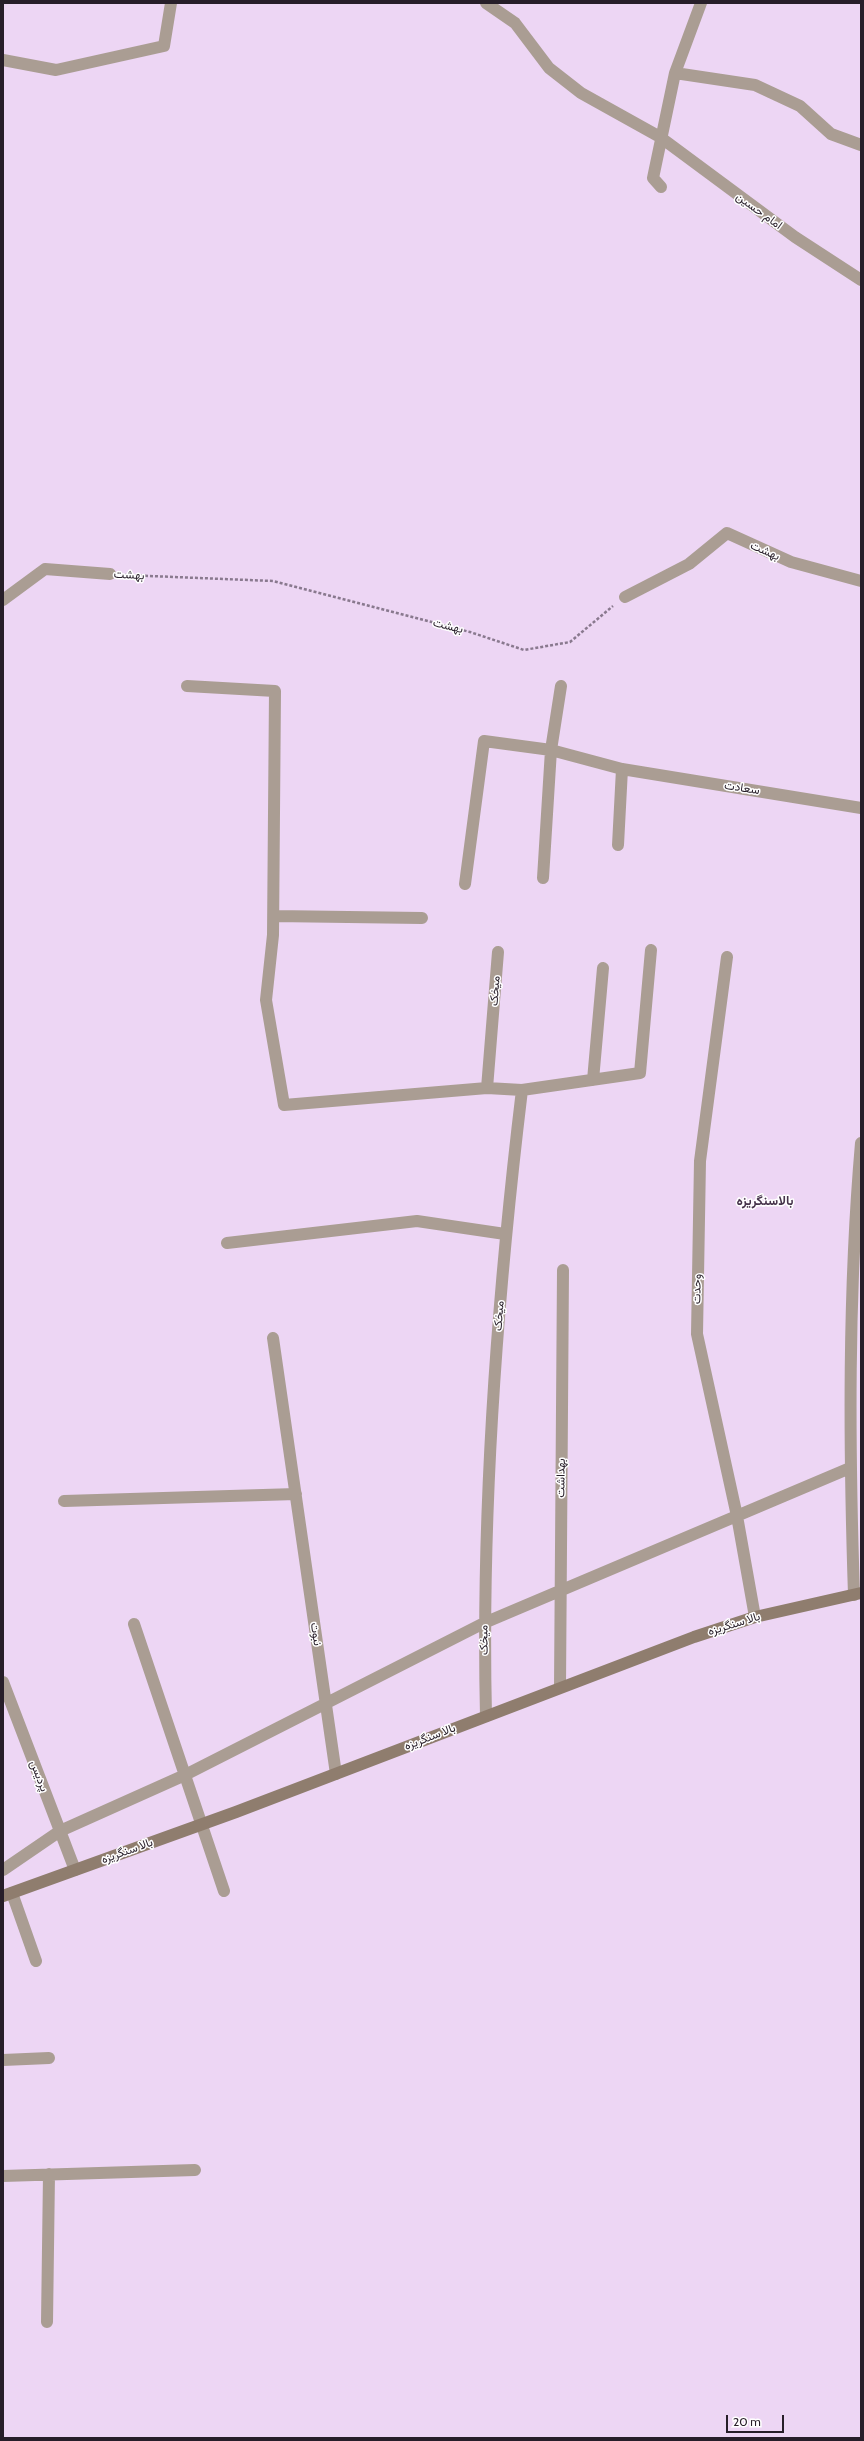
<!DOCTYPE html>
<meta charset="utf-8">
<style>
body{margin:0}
#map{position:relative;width:864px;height:2441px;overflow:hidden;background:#edd6f4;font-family:Cabin,sans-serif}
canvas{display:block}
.frame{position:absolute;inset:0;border:4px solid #271e29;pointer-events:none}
.scale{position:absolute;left:726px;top:2415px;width:58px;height:18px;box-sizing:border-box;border:2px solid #271e29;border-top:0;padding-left:5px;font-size:12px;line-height:14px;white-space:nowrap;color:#271e29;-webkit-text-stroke:3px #fff;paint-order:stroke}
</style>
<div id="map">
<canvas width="864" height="2441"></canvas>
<div class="frame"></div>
<div class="scale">20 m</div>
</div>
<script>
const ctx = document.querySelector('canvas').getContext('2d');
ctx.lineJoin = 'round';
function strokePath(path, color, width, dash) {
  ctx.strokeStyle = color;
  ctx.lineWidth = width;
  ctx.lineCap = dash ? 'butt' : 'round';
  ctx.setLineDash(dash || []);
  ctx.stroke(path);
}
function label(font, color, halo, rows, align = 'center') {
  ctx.font = font + ' Cabin,Vazirmatn,sans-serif';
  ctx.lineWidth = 3;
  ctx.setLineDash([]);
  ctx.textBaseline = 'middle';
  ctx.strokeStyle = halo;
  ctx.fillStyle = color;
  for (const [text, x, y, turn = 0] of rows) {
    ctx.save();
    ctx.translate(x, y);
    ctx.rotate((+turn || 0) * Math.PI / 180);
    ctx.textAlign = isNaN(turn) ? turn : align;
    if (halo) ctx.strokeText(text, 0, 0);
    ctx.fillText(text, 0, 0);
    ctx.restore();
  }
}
const path = new Path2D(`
 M125,575L273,581L470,632L524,650L570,642L613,606`);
const street = new Path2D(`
 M486,3L515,23L549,68L581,93L660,137L795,237L861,280
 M701,3L675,73L755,85L800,106L831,134L861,145
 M3,60L56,70L164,46L171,3
 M661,187L653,178L675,73
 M625,597L689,564L727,533L791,562L861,581
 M3,600L45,569L110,574
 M187,686L275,691L273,935L266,1000L284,1105L487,1088
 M561,686L551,750L622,769L861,808
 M618,845L622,769
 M465,884L484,741L551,750L543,878
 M274,916L422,918
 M727,957L700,1161L697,1334L737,1516L755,1617
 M593,1080L603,968
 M522,1090L640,1073L651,950
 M227,1243L417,1221L505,1234
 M273,1338L336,1774
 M64,1501L296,1494
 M854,1595C849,1444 848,1293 861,1143
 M134,1624L224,1891
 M3,1682L75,1870
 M560,1686L563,1270
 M486,1716C481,1506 497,1297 522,1090L487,1088L498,952
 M3,1870L60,1831L185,1775L484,1623L850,1468
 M12,1893L36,1961
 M3,2060L49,2058
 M3,2176L195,2170
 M47,2322L49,2174`);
const secondary = new Path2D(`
 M3,1896L236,1812L694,1637L755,1617L861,1593`);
const streetNames = [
 ["امام حسین",759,211,36],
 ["بهشت",765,551,24],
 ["بهشت",129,575,3],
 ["بهشت",448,626,14],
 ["سعادت",742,788,9],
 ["میخک",495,991,-86],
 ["وحدت",697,1289,-89],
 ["میخک",499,1316,-86],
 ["بهداشت",561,1478,-89],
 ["بالا سنگریزه",734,1624,-17],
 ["نبوت",316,1634,82],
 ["میخک",484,1640,-91],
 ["بالا سنگریزه",430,1737,-21],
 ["پردیس",39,1776,69],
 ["بالا سنگریزه",127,1851,-20]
];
const neighbourhoodNames = [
 ["بالاسنگریزه",765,1201]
];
strokePath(path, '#89798e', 2.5, [3, 2]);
strokePath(street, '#aa9d93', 12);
strokePath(secondary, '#8f7d6e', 12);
label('12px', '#271e29', '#fff', streetNames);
label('bold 13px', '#46334b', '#fff', neighbourhoodNames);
</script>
